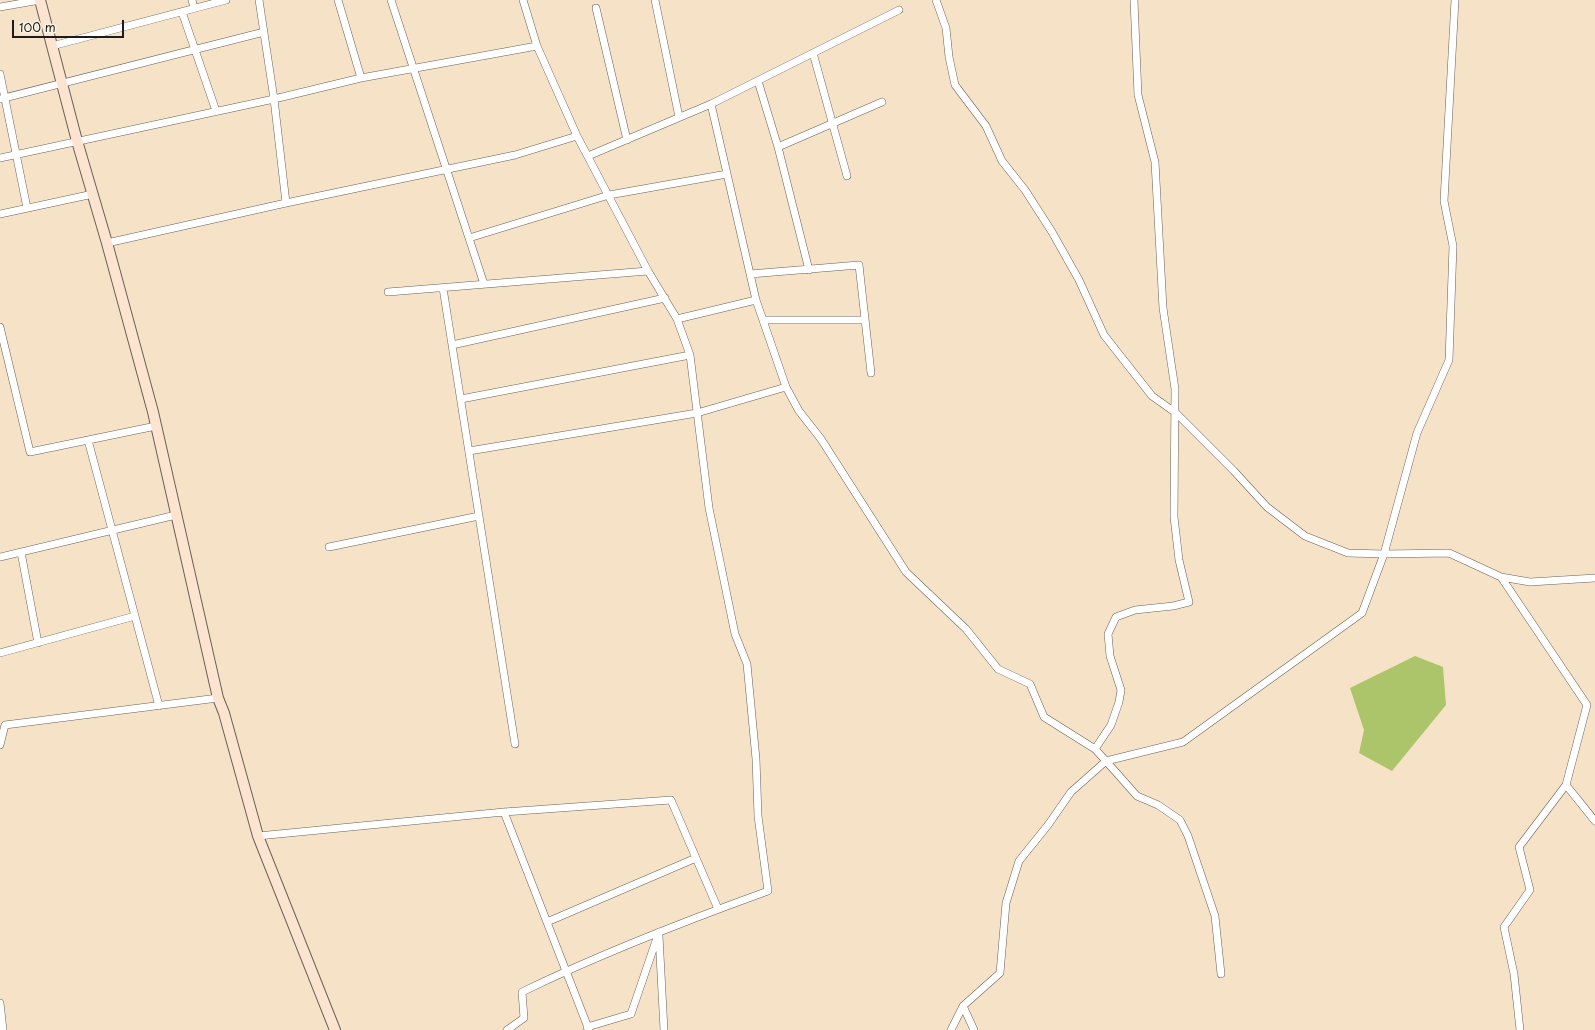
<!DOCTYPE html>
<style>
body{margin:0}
#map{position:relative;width:1595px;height:1030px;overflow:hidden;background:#f6e2c6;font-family:"Playpen Sans",sans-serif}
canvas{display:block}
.scale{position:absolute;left:12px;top:20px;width:112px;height:18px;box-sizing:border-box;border:2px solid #1c1c1c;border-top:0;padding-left:5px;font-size:12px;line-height:14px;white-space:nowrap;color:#1c1c1c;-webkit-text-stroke:3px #fcf5e5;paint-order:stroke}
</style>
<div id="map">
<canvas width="1595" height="1030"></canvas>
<div class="scale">100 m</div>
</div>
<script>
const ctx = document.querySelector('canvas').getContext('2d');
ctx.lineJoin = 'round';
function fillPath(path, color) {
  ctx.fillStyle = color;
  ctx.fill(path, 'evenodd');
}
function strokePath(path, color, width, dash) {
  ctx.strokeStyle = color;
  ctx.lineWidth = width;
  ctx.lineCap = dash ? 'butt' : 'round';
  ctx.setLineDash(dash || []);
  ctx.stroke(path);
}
const green = new Path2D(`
 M1415,656L1443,667L1446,705L1392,771L1359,753L1364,730L1350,688Z`);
const street = new Path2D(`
 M192,0L194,8
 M259,0L274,99L286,203
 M338,0L361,78
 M391,0L484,284
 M655,0L679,117
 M936,0L946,28L949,57L955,85L986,126L1002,161L1025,190L1052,232L1079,280L1104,335L1152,396L1176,413L1234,471L1267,507L1305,536L1348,553L1384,554L1449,553L1501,577L1530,582L1595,578
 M0,7L40,0
 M596,8L627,140
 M182,12L216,111
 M52,46L226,0
 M813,53L847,176
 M0,74L27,208
 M758,81L778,147L809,270
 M0,99L264,32
 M711,104L756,300L786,387L799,411L821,439L906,572L966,629L998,669L1030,684L1044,717L1095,749L1106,761L1183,742L1362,613L1384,554L1417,433L1449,360L1453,246L1444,201L1455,0
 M778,147L882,102
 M588,156L711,104L899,10
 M0,158L274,99L361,78L537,46
 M0,214L93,194
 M469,238L609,195L727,174
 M107,243L286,203L515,155L577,136
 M750,274L859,265L871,373
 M443,288L515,744
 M388,292L648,271
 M677,319L756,300
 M763,320H865
 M0,327L30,452L156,426
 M452,345L665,298
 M461,399L690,355
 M88,440L159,706
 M469,451L697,413L786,387
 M329,547L479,516
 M21,552L38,643
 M0,557L176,515
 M1501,577L1587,705L1566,785L1519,847L1530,890L1504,927L1514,974L1520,1030
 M0,653L135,616
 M0,745L5,725L218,698
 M1095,749L1111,725L1119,702L1121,690L1110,656L1108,634L1116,617L1135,610L1173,606L1189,602L1179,560L1174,517L1175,389L1163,308L1155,162L1138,95L1134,0
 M1566,785L1595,821
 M504,812L589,1030
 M258,836L504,812L671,800L718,909
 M547,922L696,858
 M659,936L664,1030
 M0,1003L3,1030
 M587,1027L631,1014L659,932
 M507,1030L524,1018L522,992C602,953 685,921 768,891L758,816L756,759L747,664L735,634L709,508L690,355L677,319L648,271L577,136L537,46L523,0
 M951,1030L963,1006
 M974,1030L963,1006L1000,973L1006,903L1019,861L1048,825L1071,792L1106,761L1137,796L1158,805L1180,820L1188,836L1215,916L1221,974`);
const secondary = new Path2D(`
 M40,0L77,141L107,243L153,412L218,698L224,713L258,836L335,1030`);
fillPath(green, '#acc56a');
strokePath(street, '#686158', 8);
strokePath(secondary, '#686158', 12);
strokePath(street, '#fff', 7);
strokePath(secondary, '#fde4d1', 10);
</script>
